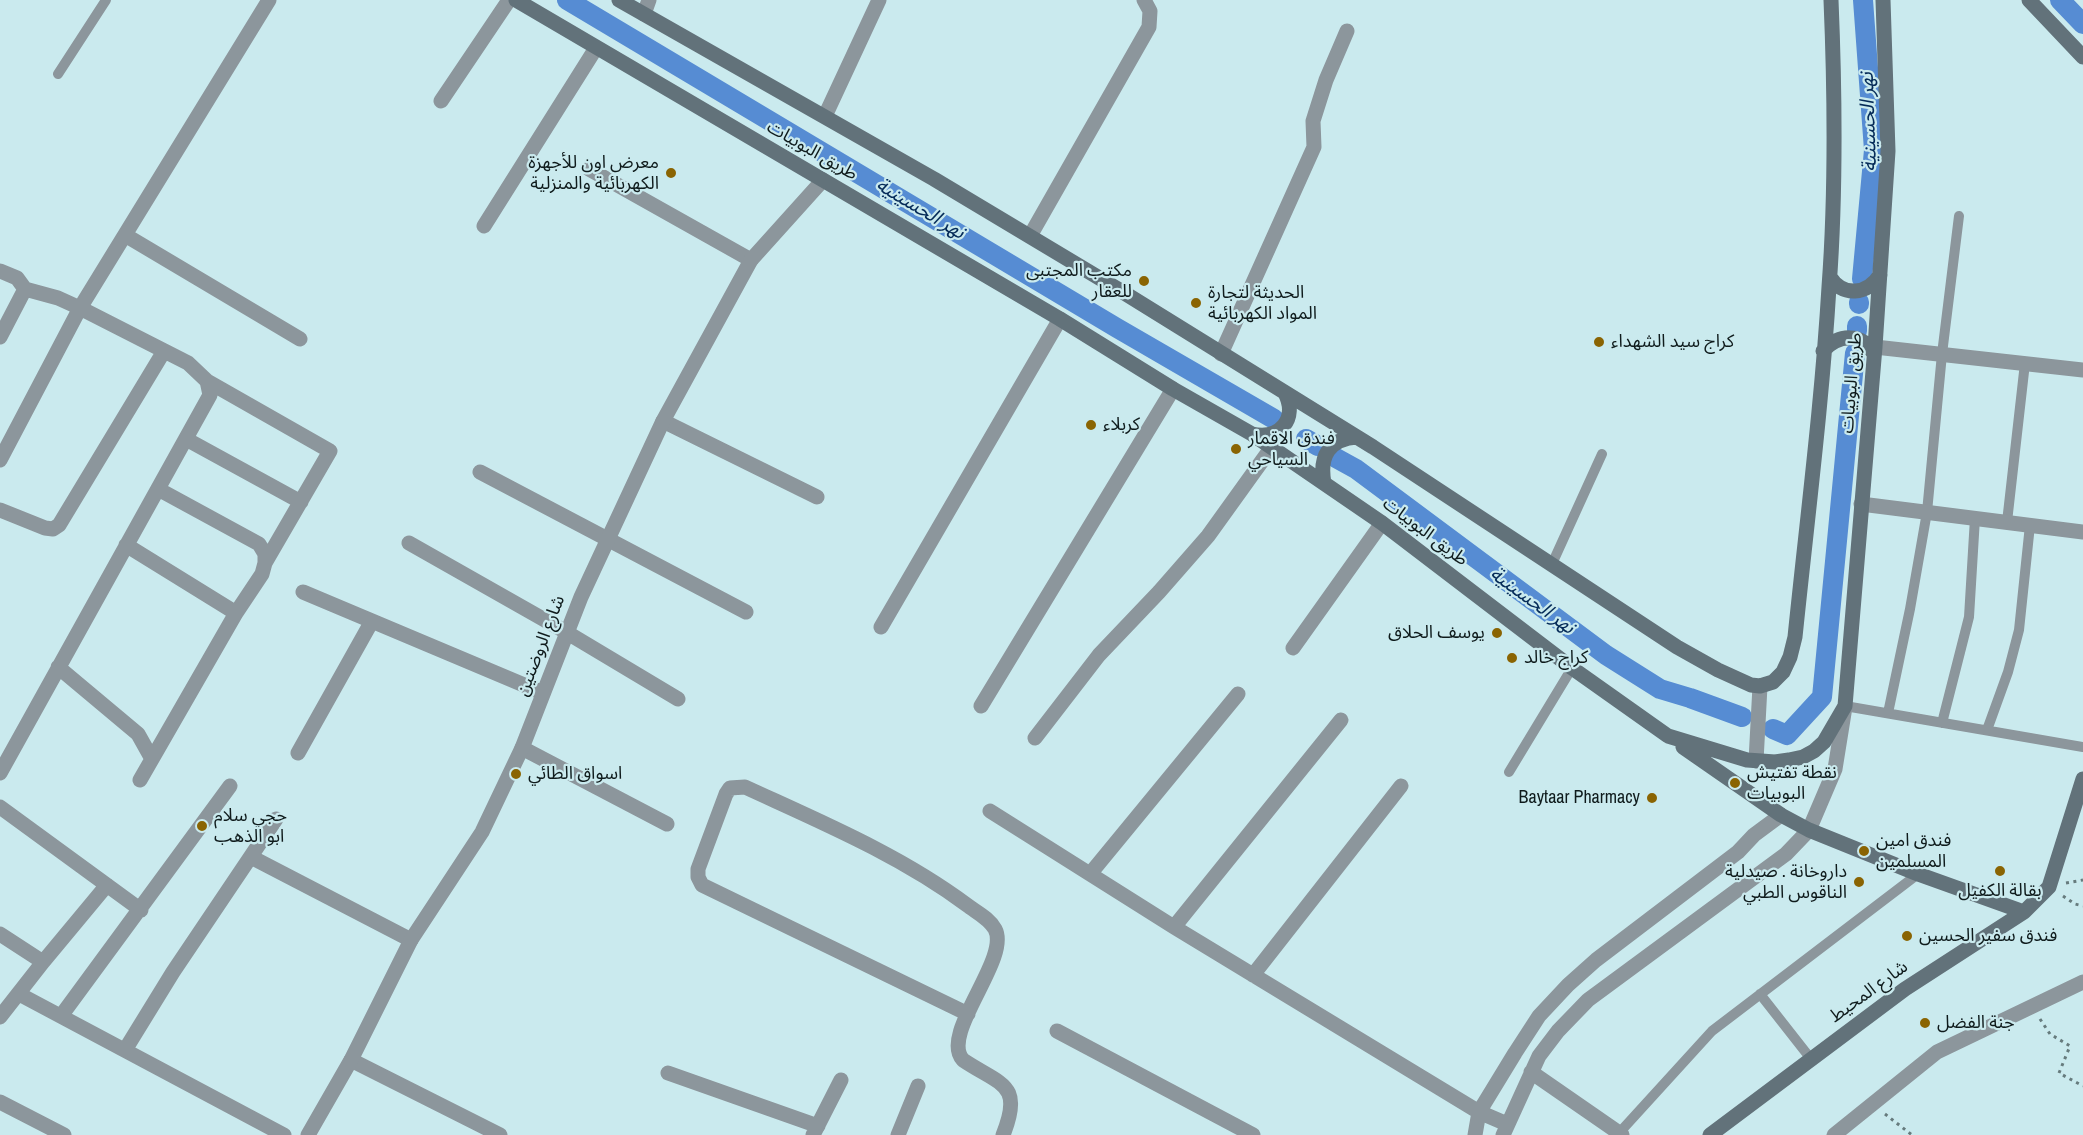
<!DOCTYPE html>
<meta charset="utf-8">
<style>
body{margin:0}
canvas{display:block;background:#caeaee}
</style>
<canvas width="2083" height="1135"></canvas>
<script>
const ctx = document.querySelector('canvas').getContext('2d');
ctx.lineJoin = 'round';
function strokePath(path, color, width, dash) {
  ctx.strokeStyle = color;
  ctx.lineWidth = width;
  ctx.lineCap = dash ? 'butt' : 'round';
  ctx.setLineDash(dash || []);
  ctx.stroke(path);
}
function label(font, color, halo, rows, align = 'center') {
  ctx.font = font + ' "Archivo Narrow","Noto Sans Arabic",sans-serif';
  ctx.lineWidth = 4.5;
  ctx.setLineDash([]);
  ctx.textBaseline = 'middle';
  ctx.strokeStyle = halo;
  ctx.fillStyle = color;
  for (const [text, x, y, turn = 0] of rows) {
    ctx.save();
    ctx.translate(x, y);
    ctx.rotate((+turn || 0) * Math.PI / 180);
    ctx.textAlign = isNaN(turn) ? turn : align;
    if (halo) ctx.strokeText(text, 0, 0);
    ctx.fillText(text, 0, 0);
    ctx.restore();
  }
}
const canal = new Path2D(`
 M567,0L1117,328L1274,419
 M2060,0L2083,24
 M1862,279L1874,150L1863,0
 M1859,304V302
 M1857,331V326
 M1306,439L1318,446
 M1336,458L1356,469L1606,655L1660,689L1690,698L1742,717
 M1773,729L1787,735L1822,697L1855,353`);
const path = new Path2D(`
 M2066,883L2083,880
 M2063,896L2075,904L2083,906
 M2040,1019L2050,1034L2070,1046L2059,1073L2083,1086
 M1885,1114L1912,1135`);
const service = new Path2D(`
 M58,74L106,0
 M2007,522L2025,363
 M1552,564L1602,454
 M1845,706L2083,747
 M1888,713L1910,609L1927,512L1942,354L1959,216
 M1942,723L1969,617L1975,518
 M1987,730L2008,672L2019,630L2030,525
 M1509,772L1572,668
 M1760,994L1811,1059
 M1619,1133L1712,1031L1918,874`);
const pedestrian = new Path2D(`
 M1756,761L1760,686`);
const minor = new Path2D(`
 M644,14L649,0
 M441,101L509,0
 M825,116L879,0
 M589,169L751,260
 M484,226L596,48
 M125,235L300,339
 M1030,236L1149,27L1150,11L1144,0
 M0,271L17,278L25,289L58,298L80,308L188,363L207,381L210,395L0,773
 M0,337L25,289
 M1875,347L2083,370
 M1221,354L1314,147L1313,121L1326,80L1347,31
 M207,381L330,451L265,563
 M663,421L817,497
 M186,439L301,502
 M0,460L80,308L269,0
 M480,472L746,612
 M1861,504L2083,532
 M0,510L45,528L53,529L59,525L164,351
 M409,543L566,632L678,699
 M126,545L236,613
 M303,592L543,693
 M881,627L1060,319
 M1293,648L1382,523
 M58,667L138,734L152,759
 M981,706L1173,389
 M1035,738L1099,655L1159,592L1208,536L1272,447
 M522,748L667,824
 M298,753L372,621
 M140,780L236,613L262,574L265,563V554L259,544L158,489
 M0,807L141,910
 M990,811L1174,927L1479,1112L1507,1124
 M251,857L411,940
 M1090,874L1238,694
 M1174,927L1341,720
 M0,934L43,962L0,1017
 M43,962L107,885
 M1253,975L1401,786
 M19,994L284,1135
 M968,1014L702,885L698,877V869L726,794L730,788L745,787C821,822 900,855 967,905C976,912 989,918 995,929C1011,959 939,1034 963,1060C1000,1085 1024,1083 1003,1135
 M61,1016L230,786
 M1057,1031L1253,1135
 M125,1050L173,972L276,819
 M351,1060L500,1135
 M1531,1072L1622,1135
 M668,1073L818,1126
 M0,1102L64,1135
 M813,1135L841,1080
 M898,1135L918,1086
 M1475,1135L1479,1112L1515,1053L1539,1016L1568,985L1596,960L1738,852L1754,835L1781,815
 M1503,1135L1539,1056L1558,1031L1588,1000L1786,854L1809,830L1835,769L1845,707
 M1834,1135L1937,1052L2083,982`);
const tertiary = new Path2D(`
 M308,1135L351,1060L411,940L482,832L522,748L581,597L663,421L751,260L823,180`);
const secondary = new Path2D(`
 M516,0L1060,319L1173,389L1252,434L1382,523L1572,668L1668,736L1747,760L1775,762L1789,760L1803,757L1814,751L1824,742L1845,706L1875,347L1888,151L1883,0
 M619,0L934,179L1126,294L1373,447L1677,647L1718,670L1751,685L1760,686L1773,682L1783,672L1790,657L1795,637C1807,520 1822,404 1829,287C1836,193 1835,95 1831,0
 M2029,0L2083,57
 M1830,277C1843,297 1867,295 1880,275
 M1823,351C1838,334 1862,332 1874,354
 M1252,434C1280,440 1298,419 1285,393
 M1324,483C1319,456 1329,439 1357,437
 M1683,747L1781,815L1809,830L1918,874L2024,912
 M1710,1135L1905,989L2024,912L2049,887L2083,779`);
const markers = [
 [671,173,6,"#8a6402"],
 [1144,281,6,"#8a6402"],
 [1196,303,6,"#8a6402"],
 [1599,342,6,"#8a6402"],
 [1091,425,6,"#8a6402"],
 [1236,449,6,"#8a6402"],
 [1497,633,6,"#8a6402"],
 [1512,658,6,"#8a6402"],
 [516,774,6,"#8a6402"],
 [1735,783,6,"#8a6402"],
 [1652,798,6,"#8a6402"],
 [202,826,6,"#8a6402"],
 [1864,851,6,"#8a6402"],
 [2000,871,6,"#8a6402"],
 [1859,882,6,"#8a6402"],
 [1907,936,6,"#8a6402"],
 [1925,1023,6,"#8a6402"]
];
const streetNames = [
 ["طريق البوبيات",812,151,30],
 ["طريق البوبيات",1852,383,-85],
 ["طريق البوبيات",1425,532,37],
 ["شارع الروضتين",541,646,-69],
 ["شارع المحيط",1869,992,-36]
];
const poiNames = [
 ["معرض اون للأجهزة",659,163,"right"],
 ["الكهربائية والمنزلية",659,184,"right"],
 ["مكتب المجتبى",1132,271,"right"],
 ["للعقار",1132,292,"right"],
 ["الحديثة لتجارة",1208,293],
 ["المواد الكهربائية",1208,314],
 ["كراج سيد الشهداء",1611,342],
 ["كربلاء",1103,425],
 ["فندق الاقمار",1248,439],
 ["السياحي",1248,460],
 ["يوسف الحلاق",1485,633,"right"],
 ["كراج خالد",1524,658],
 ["نقطة تفتيش",1747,773],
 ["البوبيات",1747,794],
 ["اسواق الطائي",528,774],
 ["Baytaar Pharmacy",1640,798,"right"],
 ["حجي سلام",214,816],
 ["ابو الذهب",214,837],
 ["فندق امين",1876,841],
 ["المسلمين",1876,862],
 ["داروخانة . صيدلية",1847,872,"right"],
 ["الناقوس الطبي",1847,893,"right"],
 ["بقالة الكفيل",2000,891,"center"],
 ["فندق سفير الحسين",1919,936],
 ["جنة الفضل",1937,1023]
];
const waterNames = [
 ["نهر الحسينية",1869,122,-92],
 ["نهر الحسينية",920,209,31],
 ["نهر الحسينية",1532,601,36]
];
strokePath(canal, '#568cd3', 20);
strokePath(path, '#667b7d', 3, [3, 4.5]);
strokePath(service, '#8c969c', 10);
strokePath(pedestrian, '#8c969c', 15);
strokePath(minor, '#8c969c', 15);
strokePath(tertiary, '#8c969c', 15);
strokePath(secondary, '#62727a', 15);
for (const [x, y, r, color] of markers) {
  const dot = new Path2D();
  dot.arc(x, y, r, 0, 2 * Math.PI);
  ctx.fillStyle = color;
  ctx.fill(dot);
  strokePath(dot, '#caeaee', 2);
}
label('18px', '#0f1b1c', '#caeaee', streetNames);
label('18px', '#0f1b1c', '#caeaee', poiNames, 'left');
label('italic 20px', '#052b58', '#caeaee', waterNames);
</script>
